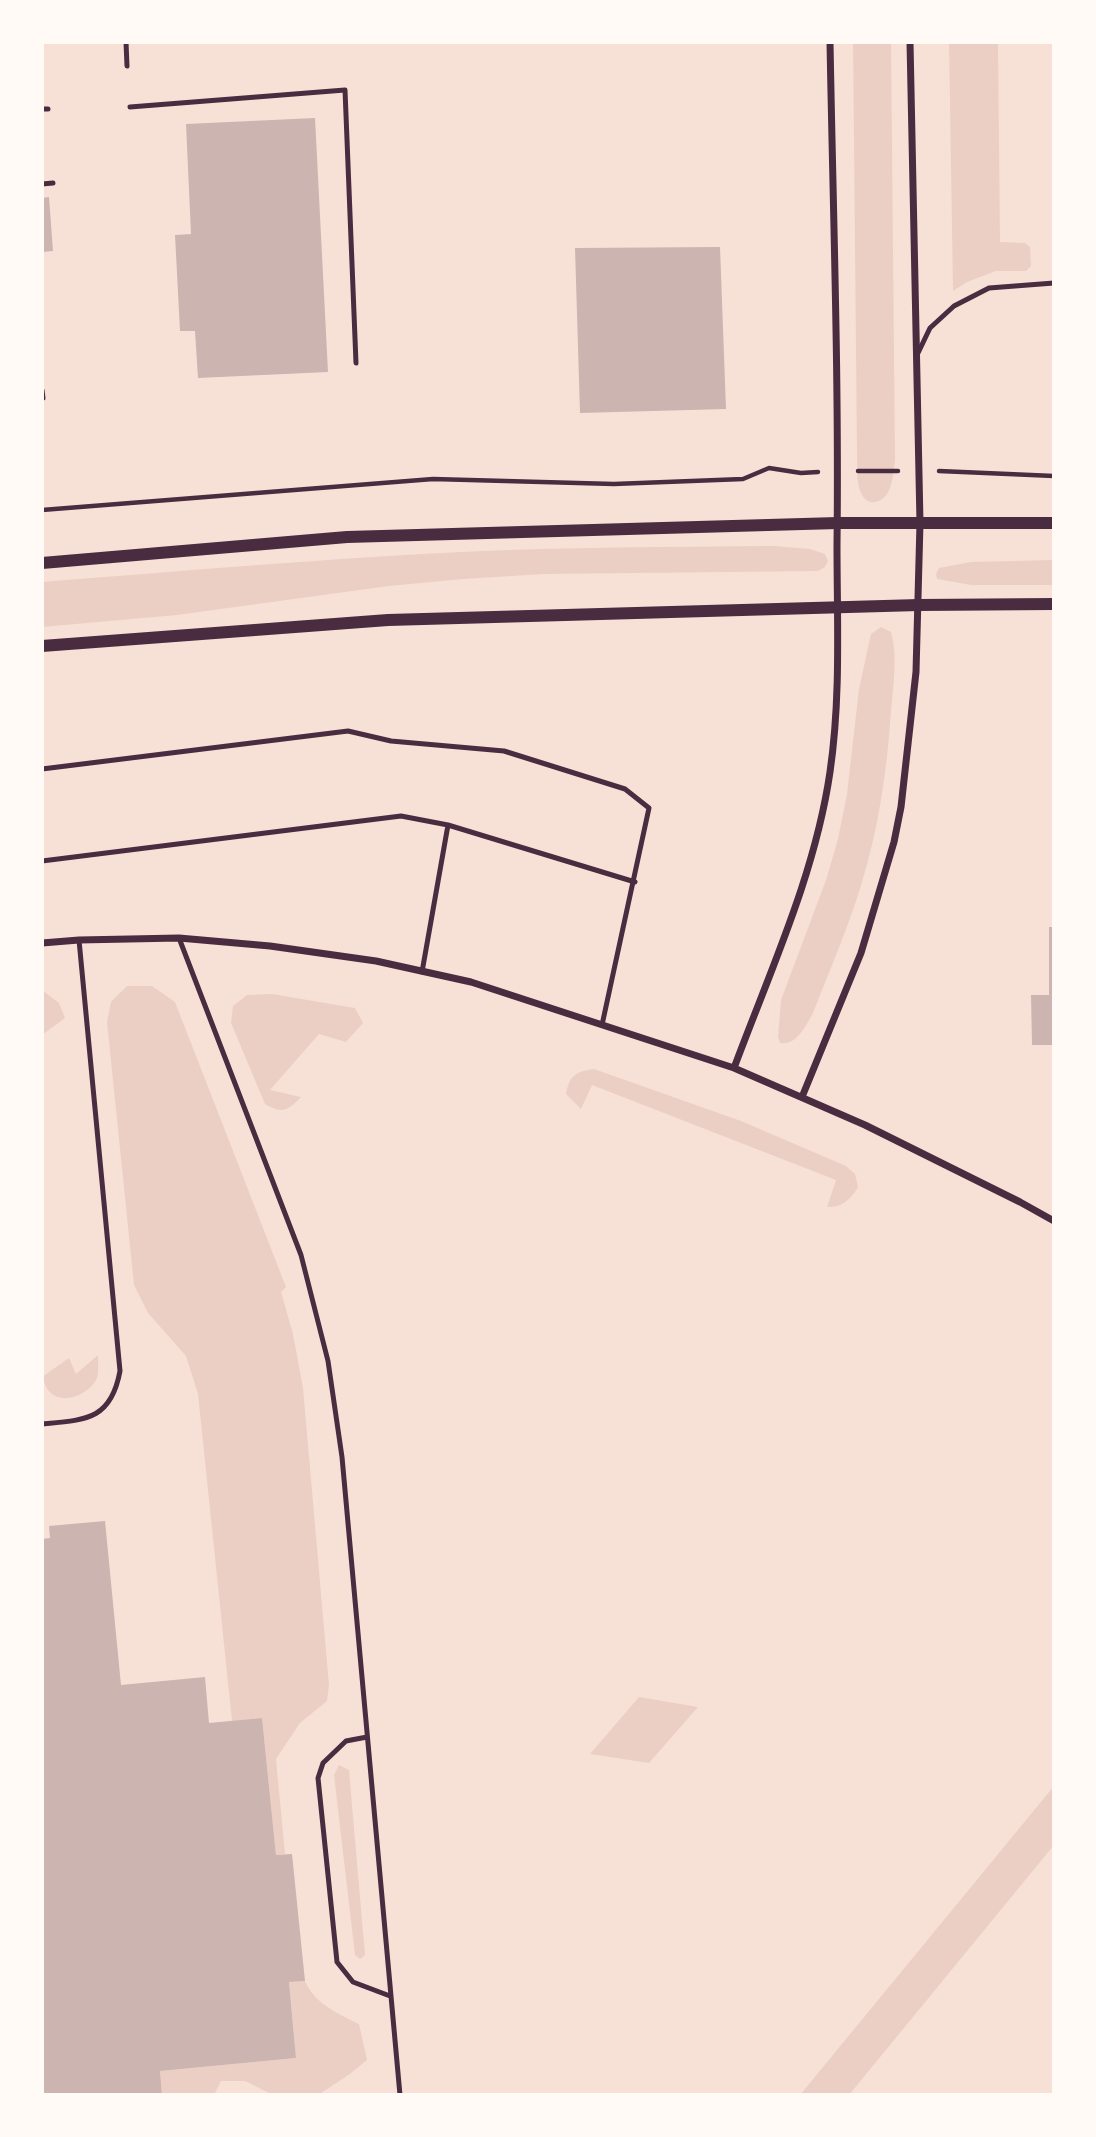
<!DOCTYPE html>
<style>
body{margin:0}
#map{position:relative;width:1096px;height:2137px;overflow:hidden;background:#f7e1d7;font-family:Commissioner,sans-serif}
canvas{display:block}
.frame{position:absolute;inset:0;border:44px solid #fffaf5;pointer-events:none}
</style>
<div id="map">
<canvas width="1096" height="2137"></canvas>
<div class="frame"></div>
</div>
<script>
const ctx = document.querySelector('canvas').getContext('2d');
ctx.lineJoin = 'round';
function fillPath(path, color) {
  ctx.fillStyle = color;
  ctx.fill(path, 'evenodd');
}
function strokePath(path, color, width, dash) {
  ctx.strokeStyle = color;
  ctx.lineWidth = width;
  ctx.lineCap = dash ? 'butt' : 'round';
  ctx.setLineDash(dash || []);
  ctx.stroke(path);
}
const green = new Path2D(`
 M853,42H891L895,460C893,474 893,499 875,502C869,503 865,500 862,495C855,483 858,465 857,451Z
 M949,42H1054L998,44L1000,242L1025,243L1030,247L1031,266L1026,271H996L967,282L953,291Z
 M774,546L810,549L825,554L828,561L825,567L818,571L543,574L464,579L389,586L177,615L42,627V582C181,571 321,559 461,552C565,547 670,547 774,546Z
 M1054,560V585H971L937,579L936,574L939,568L971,562Z
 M881,627L891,632C898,658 893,686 891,712C887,769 879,827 862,882C849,926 830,969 813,1013C806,1025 797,1046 780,1043L778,1037L781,1000L826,880L838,839L847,794L859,689L871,634Z
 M127,986H152L175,1002L286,1287L281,1292L293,1334L303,1388L329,1685L327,1701L300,1723L276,1759L285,1854L276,1855L262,1718L232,1721L198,1394L186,1356L148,1313L134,1285L107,1022L111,1002Z
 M42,990L59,1003L65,1018L42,1035Z
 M272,994L355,1008L363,1023L346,1042L319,1034L270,1090L301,1097C288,1111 282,1114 265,1104L231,1023L233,1006L247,995Z
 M594,1069L741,1121L846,1166L855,1174L858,1187C851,1199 842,1208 827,1207L836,1180L592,1085L581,1109L566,1094C570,1074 576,1072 594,1069Z
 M98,1355C98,1362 99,1372 97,1378C90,1394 63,1406 50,1392C46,1389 44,1381 42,1377L69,1358L76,1374Z
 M639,1697L698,1707L649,1763L590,1754Z
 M339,1765L349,1770L365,1955L360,1959L355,1955L334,1775Z
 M1054,1786V1845L849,2095H800Z
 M305,1981C315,2004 337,2013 359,2024L367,2060L350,2074L318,2095H273L245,2081H221L214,2095H162L160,2071L296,2058L289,1982Z`);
const building = new Path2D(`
 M315,118L328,372L198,378L195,331H180L175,235L191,234L186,124Z
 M49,197L53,251L42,252V198Z
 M720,247L726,409L580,413L575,248Z
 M1049,927H1054V1045H1032L1031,995H1049Z
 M105,1521L121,1685L205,1677L209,1723L262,1718L276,1855L292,1854L305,1981L289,1982L296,2058L160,2071L162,2095H42V1539L50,1538L49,1526Z`);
const path = new Path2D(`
 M858,471H898
 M939,471L1054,476
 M42,510L433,479L614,484L743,479L769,468L801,473L818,472`);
const service = new Path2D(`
 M126,42L127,66
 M130,107L345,90L356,363
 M42,109H48
 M42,184L53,183
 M918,353L930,328L954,306L989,288L1054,283
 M42,390L43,398
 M42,769L348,731L391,741L504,751L625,789L649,808L602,1025
 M448,825L635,882
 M42,861L401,816L448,825L422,972
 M179,938L301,1255L328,1361L342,1457L400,2095
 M42,1424C86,1420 111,1420 120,1371L79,940
 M367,1737L346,1741L323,1763L318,1778L337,1962L353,1982L390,1996`);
const minor = new Path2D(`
 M42,943L79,940L179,938L270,946L376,961L471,982L734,1068L865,1125L1020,1202L1054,1221
 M734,1068C770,971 815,875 830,772C841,697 837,620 837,545C839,377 833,209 830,42
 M802,1097L861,953L894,842L901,807L916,672L920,523L910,42`);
const tertiary = new Path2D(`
 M42,563L347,537L838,523H1054
 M42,646L388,620L919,605L1054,604`);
fillPath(green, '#ebcfc5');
fillPath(building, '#ccb4b1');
strokePath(path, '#4a2c40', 4.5);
strokePath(service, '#4a2c40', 5);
strokePath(minor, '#4a2c40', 7);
strokePath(tertiary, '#4a2c40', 12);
</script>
